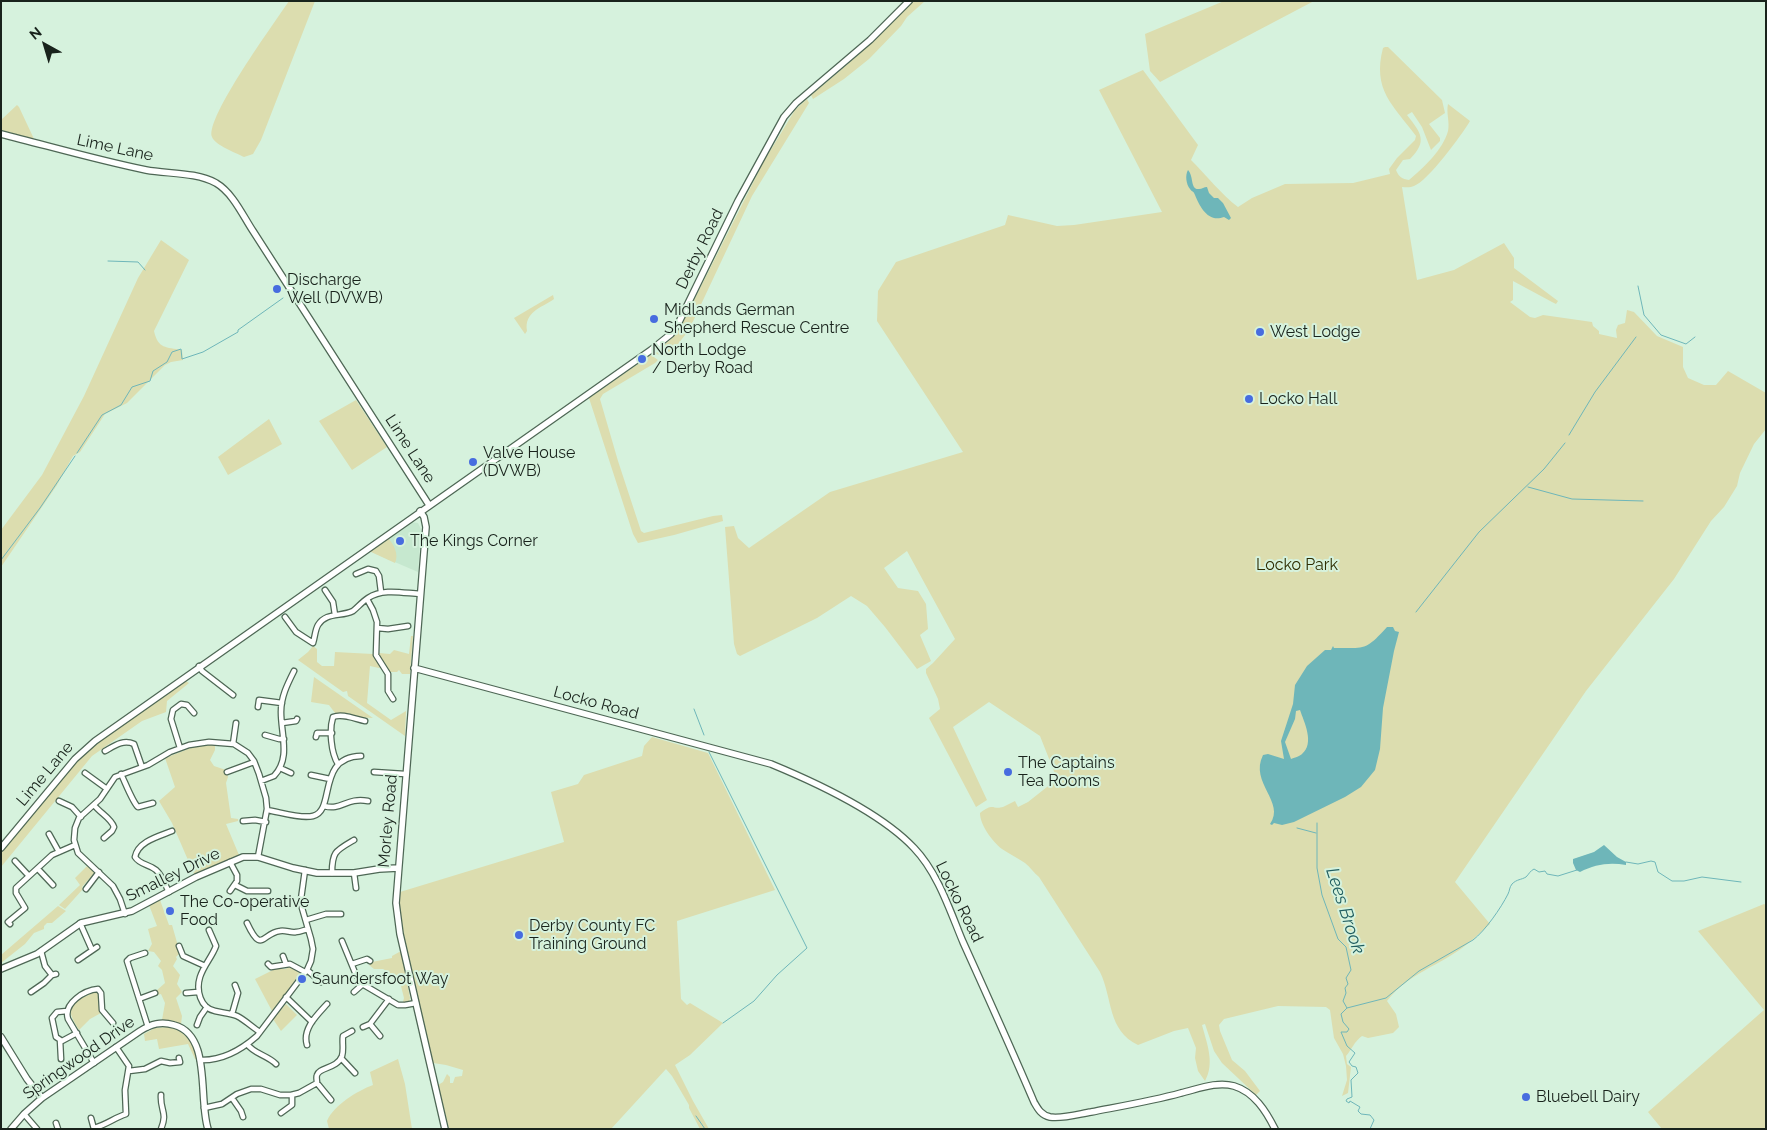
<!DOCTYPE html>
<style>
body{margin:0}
#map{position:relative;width:1767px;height:1130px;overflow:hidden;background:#d6f2dd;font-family:Raleway,sans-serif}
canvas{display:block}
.frame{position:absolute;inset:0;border:2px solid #19231c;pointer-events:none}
.north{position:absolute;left:20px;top:20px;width:50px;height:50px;-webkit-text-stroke:4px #d6f2dd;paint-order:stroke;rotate:321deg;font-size:14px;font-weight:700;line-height:20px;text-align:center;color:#19231c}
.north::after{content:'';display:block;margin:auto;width:18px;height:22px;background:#19231c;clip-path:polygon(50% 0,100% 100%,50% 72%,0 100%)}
</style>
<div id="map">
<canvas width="1767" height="1130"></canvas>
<div class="frame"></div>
<div class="north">N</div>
</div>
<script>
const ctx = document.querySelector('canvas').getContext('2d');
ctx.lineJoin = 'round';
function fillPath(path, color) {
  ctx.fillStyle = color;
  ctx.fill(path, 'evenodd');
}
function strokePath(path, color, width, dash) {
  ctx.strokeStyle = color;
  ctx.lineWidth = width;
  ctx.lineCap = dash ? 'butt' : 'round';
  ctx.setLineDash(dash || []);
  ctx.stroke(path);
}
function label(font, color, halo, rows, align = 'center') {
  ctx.font = font + ' Raleway,sans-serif';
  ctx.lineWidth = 4;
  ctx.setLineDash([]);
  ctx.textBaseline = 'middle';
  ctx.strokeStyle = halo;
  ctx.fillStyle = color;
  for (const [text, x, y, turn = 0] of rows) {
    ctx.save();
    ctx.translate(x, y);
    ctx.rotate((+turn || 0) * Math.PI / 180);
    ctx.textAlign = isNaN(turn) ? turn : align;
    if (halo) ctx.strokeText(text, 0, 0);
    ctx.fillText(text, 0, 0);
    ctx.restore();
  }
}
const built = new Path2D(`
 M411,522L418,523L421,529L418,572L369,551Z`);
const green = new Path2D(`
 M289,1H315L261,140L253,154L244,157C236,153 215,145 212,137C205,118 275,22 289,1Z
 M913,1H925L907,17L901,26L869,59L844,79L813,99L811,95C847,66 881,35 913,1Z
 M1224,1H1314L1160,82L1150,71L1145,34Z
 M1385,47H1388L1442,100L1445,113L1429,124L1440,138V141L1431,150L1422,127L1412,112L1407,115C1421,133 1428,141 1410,159L1403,160L1396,170C1399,177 1402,179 1409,180C1423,168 1443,150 1448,131C1450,122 1446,113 1448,104L1470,121C1461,136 1428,181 1414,186C1410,188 1405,187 1402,187L1417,280L1454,270L1504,243L1514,258V268L1558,301L1556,304L1552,302L1513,281V300L1510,302L1530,317L1535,318L1543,315L1592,322L1593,326L1599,331V334L1617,338L1616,330L1618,325L1625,323L1627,310L1634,312L1657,336L1683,347V367L1688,378L1704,385H1716L1728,371L1766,393V429L1754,444L1740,473L1737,486L1724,507L1711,521L1674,579L1586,691L1455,882L1490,924C1482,931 1475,938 1466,945C1441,965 1407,974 1387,1001L1396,1014L1399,1027L1393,1033L1368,1038L1362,1036C1354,1042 1352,1049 1346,1056L1347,1064L1351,1067L1348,1093L1342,1096L1347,1080L1346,1066L1343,1054L1334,1038L1330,1010L1326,1007L1278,1006L1224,1019L1219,1025L1220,1031L1232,1060L1245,1071L1260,1091L1256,1095L1222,1063L1214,1051L1205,1024L1202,1025C1207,1044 1215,1063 1205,1081L1198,1071L1195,1058L1196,1048L1188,1028L1174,1031L1138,1045C1107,1030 1113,999 1100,972L1039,877C1034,873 1030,867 1025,863C1018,858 1009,854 1002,849C992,841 980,825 980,813C994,802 992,810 1003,807C1007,805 1011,803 1015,801L1018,807L1028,802L1057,779L1040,736L989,702L953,727L987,800L976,807L929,718L940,709L938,699L926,673V669L933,663L955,639L907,551L884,568L898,588L918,591L926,604L928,629L920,635L931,661L917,669L885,627L867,606L851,596L817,618L740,656L737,654L734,644L725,527L734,526L738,538L749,548L830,492L963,452L877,321L878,291L896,262L1005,225L1008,215L1057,226L1074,225L1162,212L1099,90L1143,70L1198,145L1191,160C1206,175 1222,195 1238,207L1252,198L1285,184L1353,183L1390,174L1389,169L1397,158L1415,140L1416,136C1393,105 1372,90 1383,48Z
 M807,99L809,103L752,196L689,330L671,353L666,356L656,354L655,353L674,336L681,326L764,161L795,110Z
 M17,105L19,107L34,139L1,130V120Z
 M161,240L189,260L154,331C158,349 166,347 182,350L183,360L171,362L165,365L127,403L105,414L80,452L73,456L57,485L1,567V530L42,475L84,396L138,278Z
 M553,295L554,299C541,308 524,312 527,331L525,334L514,318Z
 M651,355L658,360L655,363L603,394L600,399L618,461L641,531L644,533L713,516L722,515L723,521L674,535L638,543L633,534L589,398Z
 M356,400L387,447L352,470L319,421Z
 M269,419L282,444L228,475L218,457Z
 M388,538C394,545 399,554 395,563L369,551Z
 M411,636H413L410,674H402L399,670L397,672H389L379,658V653L390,654L394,650L409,654Z
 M313,646L317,649V662L322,666H334L335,652L373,654L382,667L379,668L370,666L367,703L391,720L406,711L405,736L348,696L347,691L343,692L298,660L308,652Z
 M314,677L373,718L353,717L351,714L348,713L344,714L335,713L329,705L311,702Z
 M184,680L189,683L167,701L166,712L142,721L92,756L1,867V851L81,755Z
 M652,737L708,753L775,890L677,921L681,999L687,1005L690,1003L723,1023L690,1055L675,1065L693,1101L709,1129H700L689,1108V1105L672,1076L666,1069L611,1129H449L438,1085L443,1082L447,1074L450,1077V1083H453L455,1077L462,1076L463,1070L446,1065L433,1063L399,913L400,892L564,842L551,792L578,784L584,775L642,756L644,746Z
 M215,744V750L210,760L214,766L226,770L228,777L226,783L231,818L238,819V821L226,824L239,855L194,874L172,823L159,801L175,787L165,758L196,746Z
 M87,866L95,872L82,887L83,889L65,909L59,905L80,885L75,878Z
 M160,900L169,925H172L180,953L176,957L177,959L173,966L180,975L177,984L182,992L176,998L182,1016L181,1024L173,1021L162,1020L165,1003L161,994L157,995L156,991L165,983L162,970L158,966L161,961L154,952L148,951L152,944L148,929L157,926L149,905Z
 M1764,904L1766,905V1129H1662L1648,1112L1764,1010L1698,931Z
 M58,906L66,911L52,923H47L44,926V929L34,933L25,944L1,963V955Z
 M401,951L410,998L409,1002H403L404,998L399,978L383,969H374L369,965L372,962L392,958V956Z
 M290,967L301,974L272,1011L255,979L277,968L285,969Z
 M96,991L99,993V1006L101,1013L90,1019L79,1030C62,1003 72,1004 96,991Z
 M286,1004L297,1015L281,1031L273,1019Z
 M168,1027C186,1031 193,1042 197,1059H195L188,1044L159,1049L157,1039L145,1041L144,1034L155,1028Z
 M398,1059L405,1084L412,1129H329L327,1121C334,1105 357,1091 373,1085L370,1072Z`);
const water = new Path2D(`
 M1188,170C1194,176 1190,190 1199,189C1202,189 1204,187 1207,187L1209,193L1214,198H1218L1223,203L1231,218L1229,220L1224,217C1208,223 1200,207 1195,195C1193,190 1193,193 1190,189C1186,184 1185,175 1188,170Z
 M1387,627H1393L1395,631L1399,632L1394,651L1383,708L1380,749L1375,770L1361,787L1345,797L1294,822L1282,825L1274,823L1272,825L1270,824C1286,802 1249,783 1263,755L1268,754L1284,759L1281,741L1293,704L1295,685L1307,666L1325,650H1331L1333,646L1334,648C1366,648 1365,651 1387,627ZM1300,710C1304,722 1315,743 1302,754C1300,756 1294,758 1291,759L1285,742L1295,719L1296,711Z
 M1604,845L1617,857L1626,862V865C1610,862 1595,864 1580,872L1576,870L1573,863V859L1594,852Z`);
const stream = new Path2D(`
 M108,261L138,262L145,270
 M1638,286L1644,315L1661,335L1686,344L1695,337
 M1569,435L1595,392L1636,337
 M77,453L102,415L121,405L132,387L150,381L153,371L167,362L172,352L181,349L182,359L203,352L238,332V330L283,298
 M1528,487L1572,499L1643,501
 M1,560L40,508L75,456
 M1416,612L1479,532L1544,469L1565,443
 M694,709L704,735
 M709,752L807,948L777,975L754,1001L723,1023
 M1317,823V868L1322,895L1338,939L1346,947L1351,970L1346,978L1348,984L1345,988L1346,993L1343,1001L1347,1008L1341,1014L1343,1022L1349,1029L1347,1032H1341L1347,1046L1355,1053L1349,1062L1352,1066L1356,1067L1358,1073L1351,1080L1352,1097L1347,1099L1346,1101L1349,1103L1350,1101L1360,1107L1358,1111L1361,1114L1370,1115L1374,1120L1370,1129
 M1297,828L1316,833
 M1626,862L1638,864L1651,861L1655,862L1658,872L1672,881H1684L1702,877L1741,882
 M1347,1008L1386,998L1419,971L1473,940C1485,931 1501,908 1508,894C1510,890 1509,888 1512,884C1517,879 1521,880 1526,877C1529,874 1530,871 1534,869L1539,872L1545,871L1547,874L1558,876L1577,870
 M696,1116L705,1129`);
const minor = new Path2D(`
 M356,574L368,569L376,571L379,576L381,592
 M325,590L333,602L335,615
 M367,599L373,610L377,622L376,655L388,674V691L393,699
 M285,617L296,632L313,643C315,637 315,630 318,625C326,612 341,617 353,611C358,607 362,602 368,598C383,588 403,593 420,594
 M377,628L388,629L408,626
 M199,666L202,671L233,695
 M258,707L259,700L282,703
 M282,723L296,721L297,719
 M265,735L279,739H284
 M316,737L317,733H332
 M233,744L236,723
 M180,748L171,719L173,710L181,704L187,705L194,713
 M105,751C114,746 123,739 134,744L142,767
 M338,764C331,753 329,730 333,717C342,713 355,719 365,721
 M280,768L291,773
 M227,772L254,762
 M374,772L405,774
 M85,773L107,789
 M121,774C125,782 133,803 138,807L153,803
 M311,775L330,779
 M261,781L274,776C291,758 281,735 281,712C281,697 287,685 294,671
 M59,801L72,807L81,817
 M94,805C100,813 111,818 114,827L112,831L104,838
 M324,806C342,811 346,797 368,801
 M267,810C280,812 301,819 313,816C336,811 316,757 361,756
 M243,821L255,820L266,822
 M49,834L59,852
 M15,861L29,876
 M38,869L53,885
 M332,873C332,852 335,851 354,840
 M354,873L356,888
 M235,885L247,891H268
 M86,889L99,872
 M230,891L237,881V875L230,862
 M169,892C165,885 162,875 156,870C149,864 140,865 135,857C138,841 160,836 172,831
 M125,914L120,899L113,886L78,853L74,840L75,828L79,818L100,799L115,777L148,765L170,752L189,745L209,742L234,744L248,753L254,761L259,774L266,798L267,809L258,857
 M306,920L326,914H341
 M80,923L92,950
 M247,923C262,955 262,933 280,931C286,930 291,933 296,932C300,932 304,930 308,929
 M10,924L8,922L25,908L16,893V888L52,855L75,845
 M209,930L216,946C212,957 204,965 200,977C196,990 200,1008 215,1011C223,1013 230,1013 237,1016C245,1020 252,1027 260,1032
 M342,941L356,975L364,985L398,1005H405L416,1003
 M179,946L183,956L205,966
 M41,951L45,966L52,975L56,974
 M145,953L130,958L127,961L148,1027
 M283,956L286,964
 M78,960L97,947
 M268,964L271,967L290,964L305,972
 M352,964L367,959L370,961
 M307,970L321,982
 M31,992L44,983L52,975
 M354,992L363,984
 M186,993L198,992
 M286,997L312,1022
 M139,999L155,993
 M67,1011L57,1012L52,1018L56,1037L62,1041L77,1033
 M232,1014L238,993L235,985
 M370,1024L380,1036
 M197,1025L200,1017L207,1007
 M363,1027L370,1024L389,999
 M60,1040L61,1059
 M247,1044C254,1054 267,1055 276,1064
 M307,1045C302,1029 317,1015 327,1004
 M341,1058L355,1073
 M200,1060C222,1061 241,1050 257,1036L307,970L311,961L313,949L311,939L302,908L301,899L305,870
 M94,1063L68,1019C63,1003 85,990 98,989L101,993L102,1010L113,1023
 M129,1071L145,1069L161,1061L170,1063L180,1062L179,1058
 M317,1083L331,1100
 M232,1098L241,1111L243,1117
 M204,1108L222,1104L237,1094L251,1089H261L280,1095H291L299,1093L317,1083C317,1080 316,1077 317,1075C319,1067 337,1069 342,1056C344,1050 342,1042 343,1036L352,1031
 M281,1113L292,1105V1095
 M24,1114L37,1129
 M91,1118L94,1129
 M56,1123L58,1129
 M94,1128C106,1125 114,1118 126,1114L125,1090L129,1066L116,1047
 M161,1129C168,1112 160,1111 161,1095`);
const tertiary = new Path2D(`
 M1,134C49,146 97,160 146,170C168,174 196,172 216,183C233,193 243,216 253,231L429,505
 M420,511L424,517L426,527L396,903L400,934L445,1129
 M414,668L771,764C817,783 880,812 914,848C938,873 950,911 963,942C987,995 1011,1048 1034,1102C1038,1109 1041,1115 1050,1117C1062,1119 1079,1114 1091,1112C1122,1106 1152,1101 1181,1093C1198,1089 1217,1081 1234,1086C1254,1092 1266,1111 1275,1129
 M1,848L75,759L95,741L651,350L671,334L678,324L738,201L784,117L796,103L870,40L909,1
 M1,969L37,954L81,923L132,911L196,877L243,857H258L293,868L317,873H354L379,869L398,868
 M1,1037L27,1079L42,1098
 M11,1129L24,1114L42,1098L140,1031C151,1024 161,1021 174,1025C212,1035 198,1098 208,1129`);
const markers = [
 [277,289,5,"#476cdf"],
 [654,319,5,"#476cdf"],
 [1260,332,5,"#476cdf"],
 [642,359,5,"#476cdf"],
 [1249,399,5,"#476cdf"],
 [473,462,5,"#476cdf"],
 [400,541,5,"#476cdf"],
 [1008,772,5,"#476cdf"],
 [170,911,5,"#476cdf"],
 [519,935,5,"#476cdf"],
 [302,979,5,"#476cdf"],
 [1526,1097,5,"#476cdf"]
];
const streetNames = [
 ["Lime Lane",115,148,12],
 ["Derby Road",700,249,-64],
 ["Lime Lane",410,449,57],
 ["Locko Road",596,703,15],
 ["Lime Lane",45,774,-50],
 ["Morley Road",388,821,-85],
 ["Smalley Drive",173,875,-26],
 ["Locko Road",959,902,64],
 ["Springwood Drive",79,1058,-35]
];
const poiNames = [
 ["Discharge",287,280],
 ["Well (DVWB)",287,298],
 ["Midlands German",664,310],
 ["Shepherd Rescue Centre",664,328],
 ["West Lodge",1270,332],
 ["North Lodge",652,350],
 ["/ Derby Road",652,368],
 ["Locko Hall",1259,399],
 ["Valve House",483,453],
 ["(DVWB)",483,471],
 ["The Kings Corner",410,541],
 ["The Captains",1018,763],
 ["Tea Rooms",1018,781],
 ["The Co-operative",180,902],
 ["Food",180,920],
 ["Derby County FC",529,926],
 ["Training Ground",529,944],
 ["Saundersfoot Way",312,979],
 ["Bluebell Dairy",1536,1097]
];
const parkNames = [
 ["Locko Park",1297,565]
];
const waterNames = [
 ["Lees Brook",1345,911,72]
];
fillPath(built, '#c6e8cf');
fillPath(green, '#dcddaf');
fillPath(water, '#6eb6b9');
strokePath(stream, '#6eb6b9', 1);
strokePath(minor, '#4e6755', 7);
strokePath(tertiary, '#4e6755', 8);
strokePath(minor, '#fff', 4.5);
strokePath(tertiary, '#fff', 5.5);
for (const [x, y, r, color] of markers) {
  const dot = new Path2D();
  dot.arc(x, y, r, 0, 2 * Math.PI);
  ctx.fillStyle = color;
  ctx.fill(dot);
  strokePath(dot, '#d6f2dd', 2);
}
label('16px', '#19231c', '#d6f2dd', streetNames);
label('16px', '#19231c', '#d6f2dd', poiNames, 'left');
label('16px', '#2f2e02', '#d6f2dd', parkNames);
label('italic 18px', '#205d5f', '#d6f2dd', waterNames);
</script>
